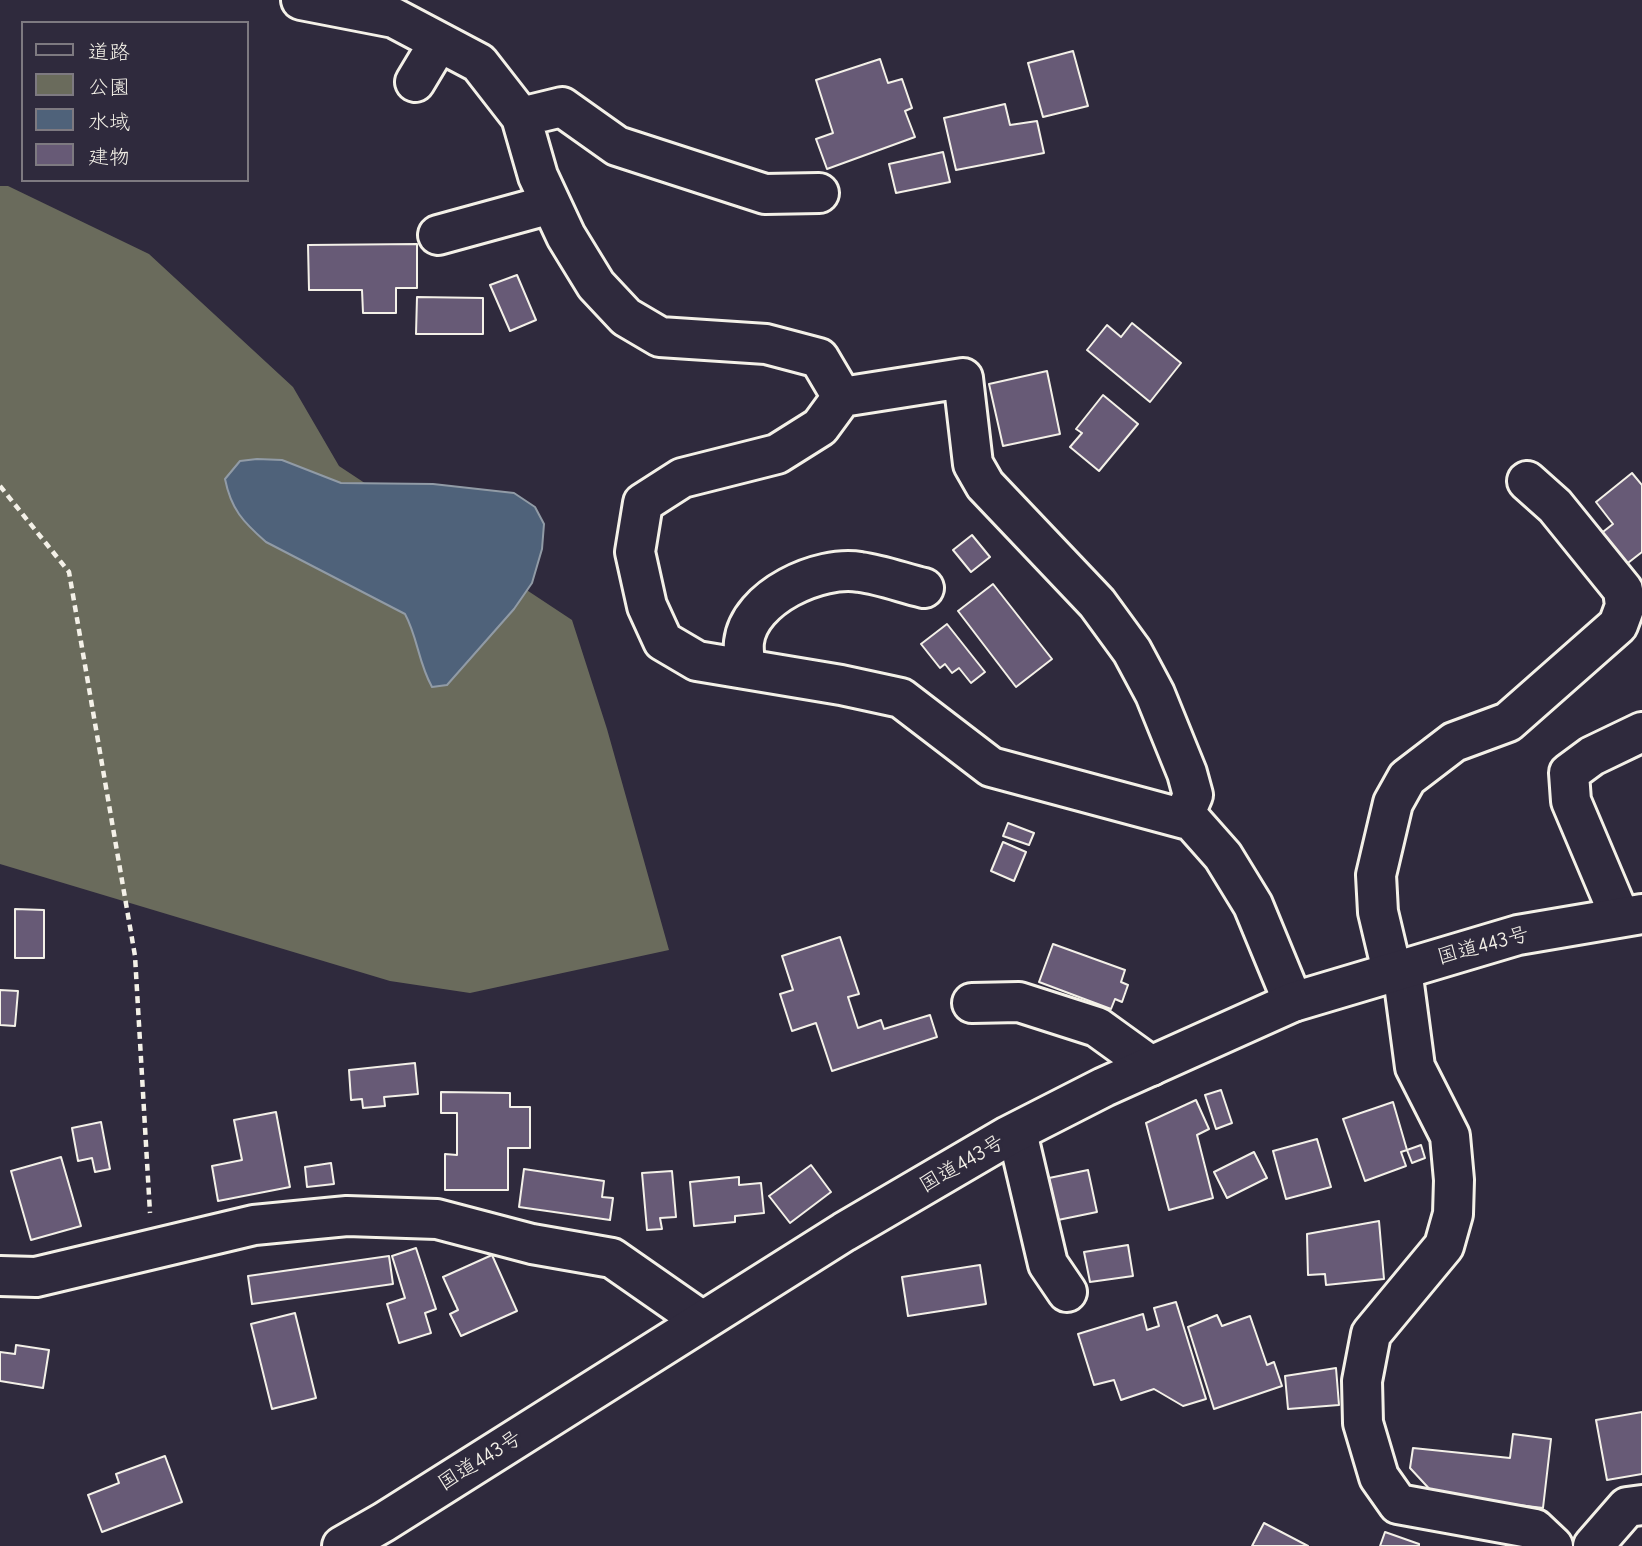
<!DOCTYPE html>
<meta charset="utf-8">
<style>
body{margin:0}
#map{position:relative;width:1642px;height:1546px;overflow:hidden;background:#2f2a3d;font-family:"Comic Neue","Klee One",sans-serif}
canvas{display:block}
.legend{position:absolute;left:21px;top:21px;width:228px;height:161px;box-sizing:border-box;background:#2f2a3d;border:2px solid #7e7a81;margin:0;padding:9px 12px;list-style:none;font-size:21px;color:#f4f1e8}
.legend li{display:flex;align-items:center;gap:14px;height:35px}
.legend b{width:35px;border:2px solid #7e7a81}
</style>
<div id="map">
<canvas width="1642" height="1546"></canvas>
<ul class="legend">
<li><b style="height:9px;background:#2f2a3d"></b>道路</li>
<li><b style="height:19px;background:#6a6b5c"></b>公園</li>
<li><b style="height:19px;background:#4f627a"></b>水域</li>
<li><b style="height:19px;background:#675a76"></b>建物</li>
</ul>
</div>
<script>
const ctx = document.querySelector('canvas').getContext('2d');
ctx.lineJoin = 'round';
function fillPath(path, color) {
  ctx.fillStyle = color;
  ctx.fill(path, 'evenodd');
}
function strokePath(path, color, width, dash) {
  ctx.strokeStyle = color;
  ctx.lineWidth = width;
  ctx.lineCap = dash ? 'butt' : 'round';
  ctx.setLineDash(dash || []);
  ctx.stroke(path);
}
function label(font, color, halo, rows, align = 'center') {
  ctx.font = font + ' "Comic Neue","Klee One",sans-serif';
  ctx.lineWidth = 6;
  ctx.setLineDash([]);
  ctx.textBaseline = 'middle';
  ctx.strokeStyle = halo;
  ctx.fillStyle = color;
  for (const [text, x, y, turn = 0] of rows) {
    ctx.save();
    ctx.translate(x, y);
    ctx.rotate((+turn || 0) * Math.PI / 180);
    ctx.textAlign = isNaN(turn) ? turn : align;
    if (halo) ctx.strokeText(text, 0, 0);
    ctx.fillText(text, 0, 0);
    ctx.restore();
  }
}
const green = new Path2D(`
 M0,186H8L149,254L293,387L339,466L572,620L607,729L669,950L470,993L390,981L0,864Z`);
const water = new Path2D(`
 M257,459L282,460L341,483L433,484L514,493L535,507L544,524L542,549L532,583L514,609L447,685L432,687C418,662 418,638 405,614L266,542C243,522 231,509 225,479L240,461Z`);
const building = new Path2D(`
 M1073,51L1088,106L1043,117L1028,63Z
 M880,59L888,83L902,79L912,108L905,111L915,137L827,169L816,139L833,133L816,80Z
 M1005,104L1010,125L1037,121L1044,153L956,170L944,118Z
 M943,152L950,182L896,193L889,164Z
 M417,244V288H396V313H363L362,290H309L308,245Z
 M517,275L536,320L510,331L490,285Z
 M417,297L483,298V334H416Z
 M1132,323L1181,363L1150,402L1087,350L1107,325L1121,337Z
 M1047,371L1060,434L1003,446L989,384Z
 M1103,395L1138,424L1099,471L1070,447L1082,433L1076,429Z
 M1632,473L1642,485V552L1624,566L1599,535L1613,524L1596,502Z
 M972,535L990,557L971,572L953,550Z
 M993,584L1052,659L1016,687L958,611Z
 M947,624L985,672L971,683L959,668L952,673L945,664L940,668L921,644Z
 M1008,823L1034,833L1029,845L1003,836Z
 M1003,842L1026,852L1014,881L991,871Z
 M15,909L44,910V958H15Z
 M840,937L859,994L848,997L858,1028L881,1020L884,1029L930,1015L937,1037L832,1071L816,1023L792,1031L780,994L793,990L782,956Z
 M1053,944L1125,970L1121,982L1128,985L1122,1002L1115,999L1111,1009L1039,982Z
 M0,990L18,991L15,1026L0,1025Z
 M415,1063L418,1094L384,1097L385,1106L363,1108L362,1099L351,1100L349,1070Z
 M1221,1090L1232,1123L1216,1129L1205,1095Z
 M441,1092L510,1093V1107H530V1148H508V1190H445V1154L457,1155V1113H441Z
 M1196,1100L1209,1129L1197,1135L1213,1198L1169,1210L1146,1123Z
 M1393,1102L1407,1150L1401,1152L1406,1166L1365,1181L1343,1119Z
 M276,1112L290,1187L218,1201L212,1166L242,1160L234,1120Z
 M101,1122L110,1169L95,1172L92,1158L78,1161L72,1128Z
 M1317,1139L1331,1187L1286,1199L1273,1151Z
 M1421,1145L1425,1158L1412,1163L1407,1150Z
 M1254,1152L1267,1178L1227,1198L1214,1172Z
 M61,1157L81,1226L31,1240L11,1171Z
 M331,1163L334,1184L307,1187L305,1167Z
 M811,1165L831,1192L790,1223L769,1196Z
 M524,1169L604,1181L602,1197L613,1198L610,1220L519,1207Z
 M1088,1170L1097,1212L1058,1220L1049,1178Z
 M672,1171L676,1217L660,1218L662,1229L647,1230L642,1173Z
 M739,1177V1185L761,1183L764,1213L735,1216V1222L694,1226L690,1182Z
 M1379,1221L1384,1279L1326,1285L1325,1274L1308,1275L1307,1234Z
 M1128,1245L1133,1276L1090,1282L1084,1252Z
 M416,1248L436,1309L425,1313L431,1333L399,1343L387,1304L405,1298L392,1256Z
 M492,1255L517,1311L461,1336L450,1314L458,1310L443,1277Z
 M389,1256L393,1284L252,1304L248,1276Z
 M980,1265L986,1304L908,1316L902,1277Z
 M1176,1302L1206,1399L1183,1406L1154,1389L1121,1400L1114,1380L1094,1385L1078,1334L1143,1314L1147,1330L1159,1326L1154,1308Z
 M295,1313L316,1398L272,1409L251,1324Z
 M1217,1315L1222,1326L1250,1316L1267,1365L1274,1362L1282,1386L1214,1409L1188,1327Z
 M16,1345L49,1350L43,1388L0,1381V1352L15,1354Z
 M1336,1368L1339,1405L1288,1409L1285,1376Z
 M1642,1412V1474L1607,1480L1596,1420Z
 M1513,1434L1551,1439L1543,1508L1435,1495L1410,1468L1413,1448L1510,1458Z
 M165,1456L182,1502L102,1532L88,1495L119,1483L116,1474Z
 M1264,1523L1308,1546H1252Z
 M1385,1532L1419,1544V1546H1380Z`);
const path = new Path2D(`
 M0,486L69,572L135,956L150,1213`);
const street = new Path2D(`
 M301,0L394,18L479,63L521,117L538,176L566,236L596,285L626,317L660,337L766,344L819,358L842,397L820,427L777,454L682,478L643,503L635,552L647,606L663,641L697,661L841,685L901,698L991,767L1192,821L1223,856L1253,905L1293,1002
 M415,82L439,42
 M521,117L562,107L617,146L765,194L819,193
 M438,235L551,204
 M842,397L963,378L973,464L985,485L1097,603L1132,651L1155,694L1187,773L1193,795L1183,818
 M746,669C745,661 743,651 744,642C749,597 820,565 860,572C882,575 903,583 924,588
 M1620,917L1571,801L1569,773L1592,756L1642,732
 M1402,969L1415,1067L1450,1136L1454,1180L1453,1214L1444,1246L1371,1334L1362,1381L1363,1423L1379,1477L1398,1504L1535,1529L1553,1546
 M1392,971L1378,912L1376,875L1393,803L1407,778L1454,742L1508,722L1618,625L1625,606L1623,590L1555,506L1527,481
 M972,1003L1019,1002L1097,1027L1151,1066
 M1017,1132L1048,1264L1067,1292
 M0,1276L36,1277L254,1225L347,1216L437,1219L532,1244L612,1258L701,1320
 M1593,1546L1627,1507L1642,1505`);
const highway = new Path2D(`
 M342,1546L384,1522L844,1232L1008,1136L1104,1087L1293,1002L1518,935L1642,914`);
const streetNames = [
 ["国道443号",1483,946,-15],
 ["国道443号",962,1164,-30],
 ["国道443号",480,1461,-32]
];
fillPath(green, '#6a6b5c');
fillPath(water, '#4f627a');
strokePath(water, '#919ba6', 2);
fillPath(building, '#675a76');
strokePath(building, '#f4f1e8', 2);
strokePath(street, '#f4f1e8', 44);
strokePath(highway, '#f4f1e8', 44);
strokePath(path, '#f4f1e8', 4.5, [7, 5]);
strokePath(street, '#2f2a3d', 38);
strokePath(highway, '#2f2a3d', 38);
label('21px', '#f4f1e8', '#2f2a3d', streetNames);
</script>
